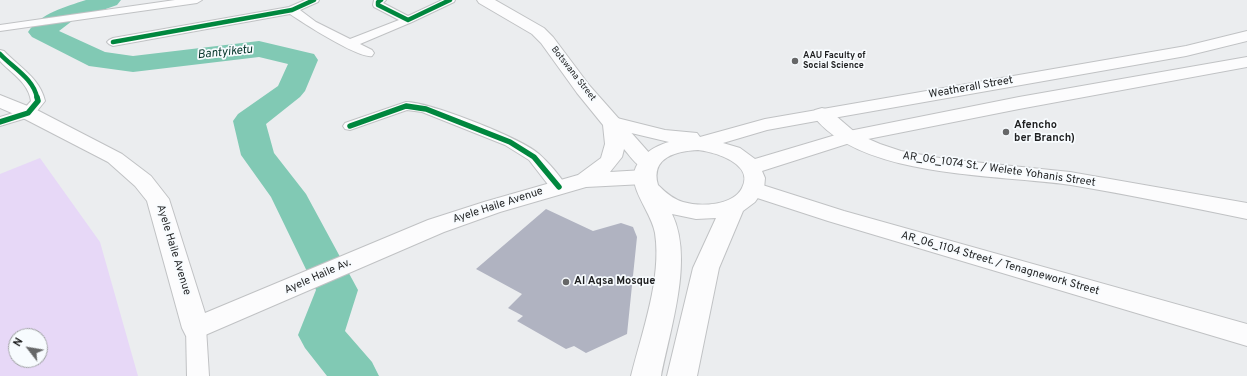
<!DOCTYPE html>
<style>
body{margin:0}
#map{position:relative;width:1247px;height:376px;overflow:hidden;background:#ebedef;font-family:Overpass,sans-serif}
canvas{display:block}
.north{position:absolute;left:8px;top:328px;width:40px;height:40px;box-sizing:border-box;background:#f7fbfe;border:1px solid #a0a3a5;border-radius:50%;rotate:301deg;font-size:11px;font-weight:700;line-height:16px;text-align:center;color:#1e1f20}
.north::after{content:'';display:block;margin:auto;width:14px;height:18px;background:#666768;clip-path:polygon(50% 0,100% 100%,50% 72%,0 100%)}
</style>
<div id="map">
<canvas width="1247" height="376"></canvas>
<div class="north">N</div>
</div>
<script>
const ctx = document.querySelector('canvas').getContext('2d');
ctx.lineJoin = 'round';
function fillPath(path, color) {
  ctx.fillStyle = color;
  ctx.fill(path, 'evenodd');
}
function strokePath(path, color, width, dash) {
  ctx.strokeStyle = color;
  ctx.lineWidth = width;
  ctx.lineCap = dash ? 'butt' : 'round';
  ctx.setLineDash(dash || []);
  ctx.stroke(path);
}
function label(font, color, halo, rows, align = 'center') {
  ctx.font = font + ' Overpass,sans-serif';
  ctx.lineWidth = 3.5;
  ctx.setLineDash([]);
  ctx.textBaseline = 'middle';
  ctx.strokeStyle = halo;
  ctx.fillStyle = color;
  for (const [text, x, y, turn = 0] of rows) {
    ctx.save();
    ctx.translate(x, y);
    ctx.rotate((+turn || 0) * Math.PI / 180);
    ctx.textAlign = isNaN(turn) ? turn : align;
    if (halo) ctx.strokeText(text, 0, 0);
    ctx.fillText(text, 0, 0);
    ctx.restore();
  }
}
const green = new Path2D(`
 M40,158L100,242L138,376H0V174ZM16,336H40V360H16Z`);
const river = new Path2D(`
 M86,0H121L117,5L72,21L59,31L105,52L133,56L259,41L314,54L318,60L305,91L300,97L266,124L274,153L306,194L358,290L345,331L372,362L379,376H327L305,348L298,335L316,290L271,197L241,155L233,121L238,114L278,86L288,64L259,57L133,72L89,66L32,37L28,32C41,13 65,7 86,0Z`);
const building = new Path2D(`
 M546,209L593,231L621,223L633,227L637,237L627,334L586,353L574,346L566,349L517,321L523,316L508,308L522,294L476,269Z`);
const minor = new Path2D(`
 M175,0H202L197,3L0,31V25Z
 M305,0H319L318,2L300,10L316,22L350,39L399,20L374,7L373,5L374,0H386L383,3L408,16L442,0H455L454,2L412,22L360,44L372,50L374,53L372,56C359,59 303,23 290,14L113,46L109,44L107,42L109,40L113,38L289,7Z
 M0,50L4,51C19,67 40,78 45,101L33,116L0,126V117L23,110L31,101C28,82 12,74 0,61Z
 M406,102C430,102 521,138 539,154C549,163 560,176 567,187L565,191L559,192L553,191L529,160L505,145L422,112L407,110L350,130L345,129L343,126L345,123Z
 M196,320L203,322L206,328L209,376H187L186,328L189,322Z`);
const secondary = new Path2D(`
 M477,0H495L544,28L553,37L589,85L659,164L655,168C640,172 634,161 624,149L622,157L610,172L644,170L652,172L655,177L652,182L644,184L586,187L500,212L444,232L196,339L186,336L182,328L147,201L135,186L108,162L21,117L0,108V95L35,109L122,154L151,176L169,199L205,313L428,220L484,202L578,175L601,158L605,144L603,125L577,93L541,43L532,34L479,3Z
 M822,108L829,110L857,134L880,144L901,151L945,159L1070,172L1247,203V219C1189,207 1130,195 1071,185C999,174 858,179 812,114L815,110Z
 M753,182L844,211L1247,324V346L828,221L745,194L742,189L745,184Z`);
const primary = new Path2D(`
 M1247,31V41L1186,56L822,120L767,130L723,143L740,148L755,159L849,131L1019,97L1247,57V67L1019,109L853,142L762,171L765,178L764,189L755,202L743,211L719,268L697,376H667L693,268L716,218L696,219L672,214C694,259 670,329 661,376H631C642,332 662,278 655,233C652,214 631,191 634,173C638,156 654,146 669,142L606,127L603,123L606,119L613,117L665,130L697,133L700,137L765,119L1186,46ZM698,150C715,152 755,164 742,188C733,206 700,207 683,202C673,199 665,192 658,185C650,157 677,151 698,150Z`);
const cyclewayFar1 = new Path2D(`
 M381,0L378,2V5L408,20L450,0
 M113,42L292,10L314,0
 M0,54C12,67 34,79 37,98`);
const cycleway = new Path2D(`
 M0,122L28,113L38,101L37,97
 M350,126L406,106L426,109L510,142L534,157L559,187`);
const markers = [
 [795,61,4,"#666768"],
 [1006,132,4,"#666768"],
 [566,282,4,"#666768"]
];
const farPoinames = [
 ["AAU Faculty of",803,56],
 ["Social Science",803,66]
];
const farStreetnames = [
 ["Botswana Street",573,74,52]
];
const streetNames = [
 ["Weatherall Street",971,88,-10],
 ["AR_06_1074 St. / Welete Yohanis Street",999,170,8],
 ["Ayele Haile Avenue",498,206,-18],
 ["Ayele Haile Avenue",173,250,73],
 ["AR_06_1104 Street. / Tenagnework Street",1000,264,16],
 ["Ayele Haile Av.",318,277,-24]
];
const poiNames = [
 ["Afencho",1014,126],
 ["ber Branch)",1014,139],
 ["Al Aqsa Mosque",574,282]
];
const waterNames = [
 ["Bantyiketu",225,53,-6]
];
fillPath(green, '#e7d8f7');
fillPath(river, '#81c9b4');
fillPath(building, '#b0b3c1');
strokePath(minor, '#c0c2c4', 2);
strokePath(secondary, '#c0c2c4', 2);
strokePath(primary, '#c0c2c4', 2);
fillPath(minor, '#fcfcfd');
fillPath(secondary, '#fcfcfd');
fillPath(primary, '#fcfcfd');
strokePath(cyclewayFar1, '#00873e', 4.5);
strokePath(cycleway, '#00873e', 5.5);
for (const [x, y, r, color] of markers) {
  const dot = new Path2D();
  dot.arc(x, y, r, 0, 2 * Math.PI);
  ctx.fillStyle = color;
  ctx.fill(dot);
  strokePath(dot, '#f7fbfe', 1.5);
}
label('bold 9px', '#1e1f20', '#f7fbfe', farPoinames, 'left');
label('9px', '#1e1f20', '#f7fbfe', farStreetnames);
label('11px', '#1e1f20', '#f7fbfe', streetNames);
label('bold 11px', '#1e1f20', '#f7fbfe', poiNames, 'left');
label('italic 12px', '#033327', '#f7fbfe', waterNames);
</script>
